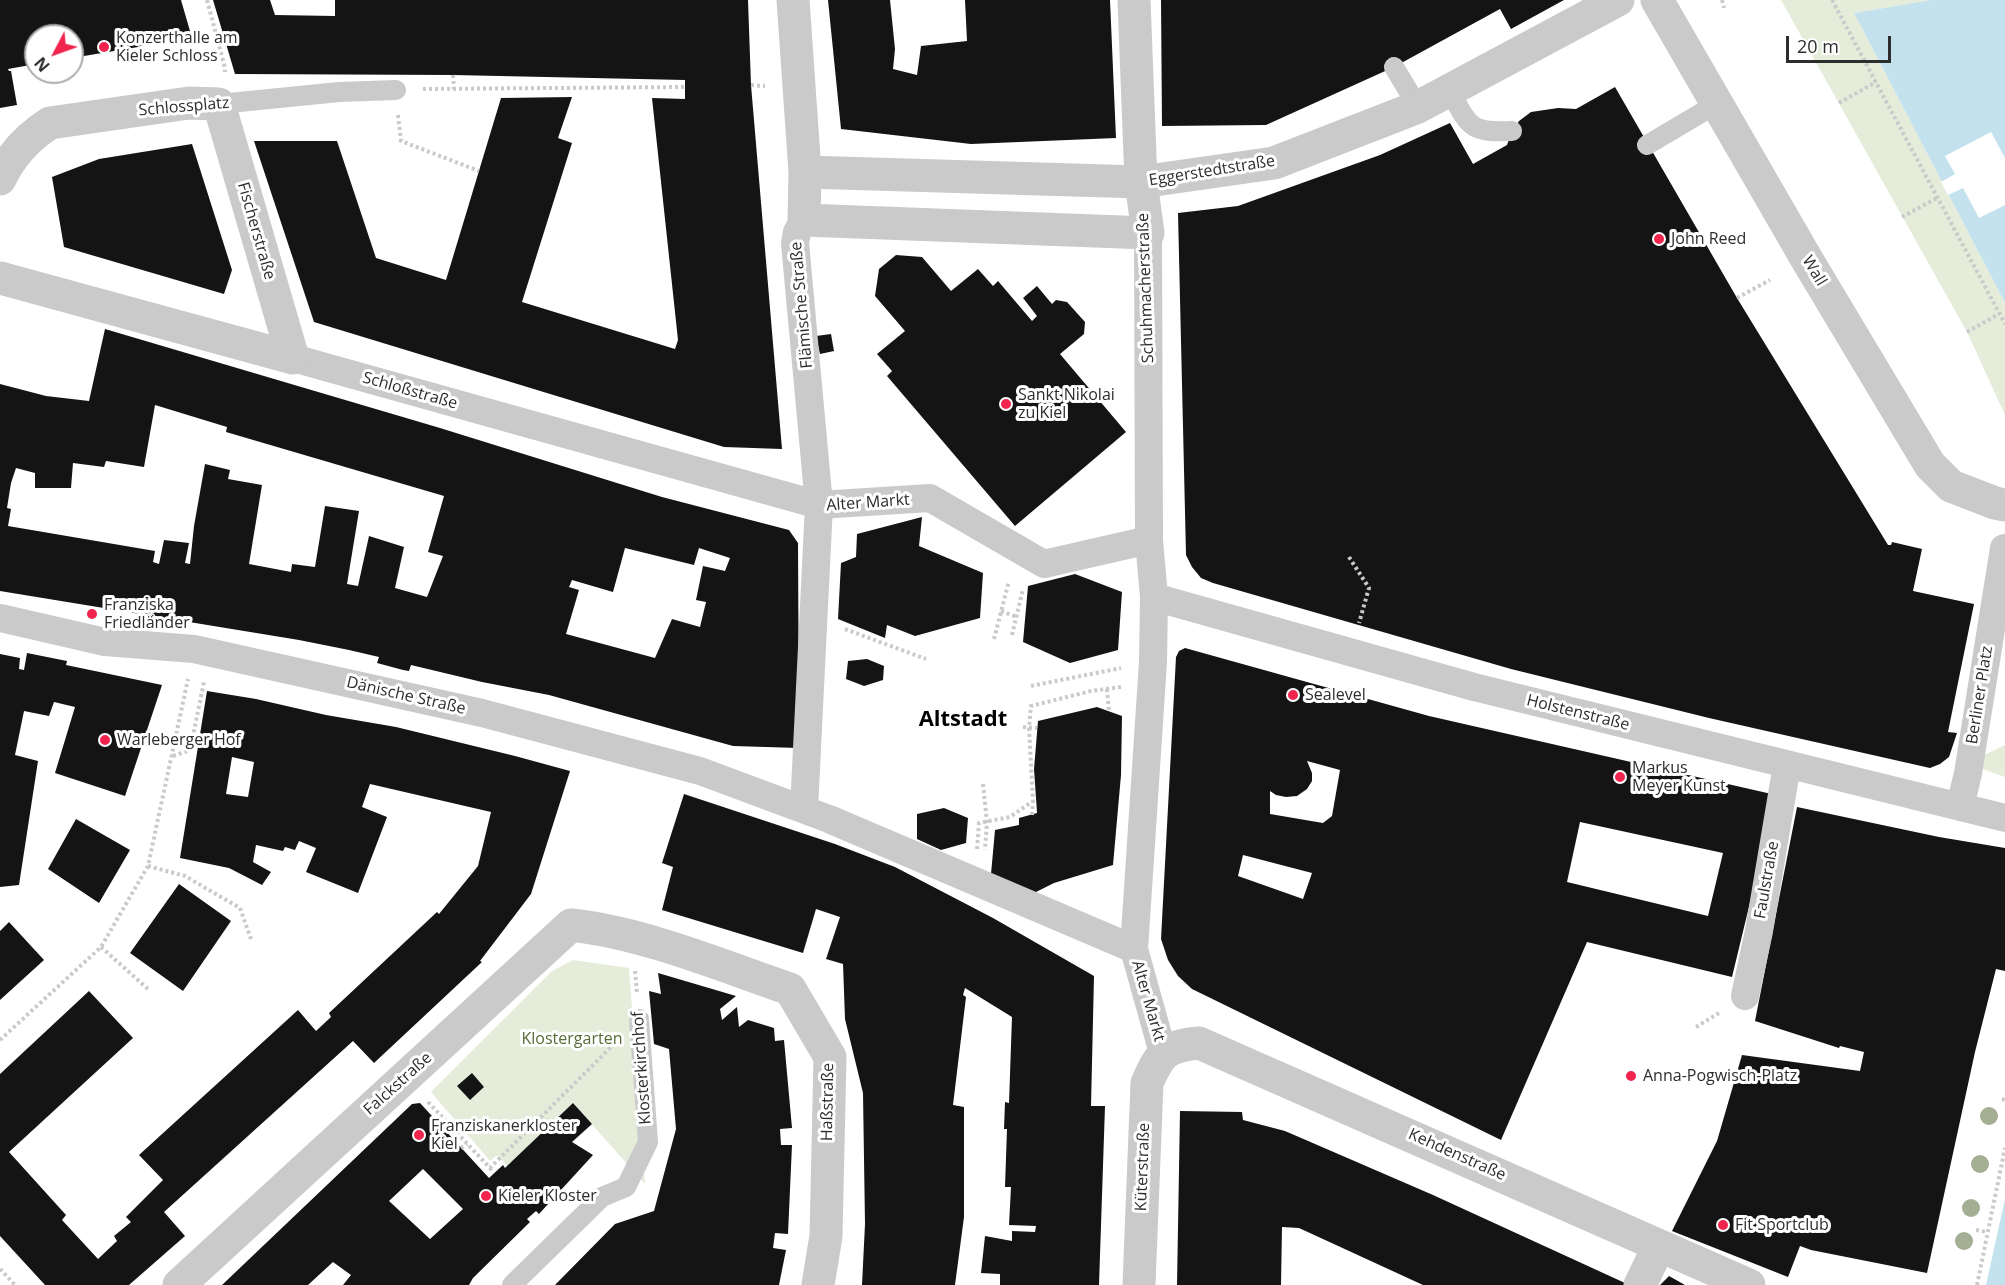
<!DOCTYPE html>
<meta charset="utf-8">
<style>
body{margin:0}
#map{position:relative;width:2005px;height:1285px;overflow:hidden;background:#fff;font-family:"Open Sans",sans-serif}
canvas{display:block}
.north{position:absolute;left:24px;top:24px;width:60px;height:60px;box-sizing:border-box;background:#fff;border:2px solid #ababab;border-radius:50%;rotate:229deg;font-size:16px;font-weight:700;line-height:24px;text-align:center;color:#2d2d2d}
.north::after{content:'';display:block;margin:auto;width:21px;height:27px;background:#f0244c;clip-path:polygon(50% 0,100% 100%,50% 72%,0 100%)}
.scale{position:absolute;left:1786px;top:36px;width:105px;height:27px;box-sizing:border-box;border:3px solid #2d2d2d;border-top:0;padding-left:8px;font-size:18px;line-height:21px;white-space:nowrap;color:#2d2d2d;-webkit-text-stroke:4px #fff;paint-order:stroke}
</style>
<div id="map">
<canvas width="2005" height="1285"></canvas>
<div class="north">N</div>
<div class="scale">20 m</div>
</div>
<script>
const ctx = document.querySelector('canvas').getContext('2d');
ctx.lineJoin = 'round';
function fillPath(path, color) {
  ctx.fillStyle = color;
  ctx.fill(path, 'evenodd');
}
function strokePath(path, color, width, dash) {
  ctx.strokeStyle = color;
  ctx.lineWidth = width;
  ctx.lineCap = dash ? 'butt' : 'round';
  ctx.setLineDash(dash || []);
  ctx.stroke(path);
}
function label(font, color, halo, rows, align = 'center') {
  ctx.font = font + ' "Open Sans",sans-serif';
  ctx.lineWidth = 6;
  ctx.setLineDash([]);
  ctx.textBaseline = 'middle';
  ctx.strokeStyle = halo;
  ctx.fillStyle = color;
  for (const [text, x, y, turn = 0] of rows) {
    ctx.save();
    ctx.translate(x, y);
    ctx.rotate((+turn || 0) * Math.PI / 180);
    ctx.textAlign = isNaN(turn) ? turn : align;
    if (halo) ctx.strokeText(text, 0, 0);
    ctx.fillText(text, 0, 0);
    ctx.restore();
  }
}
const green = new Path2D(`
 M1781,0H1931L1854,13L2005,303V415L1967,332Z
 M2005,745V777L1980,768V757Z
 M573,960L629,968L645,1184L573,1103L507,1166L497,1155L490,1161L431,1092L552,971Z`);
const water = new Path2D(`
 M1931,0H2005V303L1854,13Z
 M2005,1199V1285H1986Z`);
const pier = new Path2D(`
 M1991,132L2005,158V205L1979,218L1963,188L1948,195L1941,182L1955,174L1945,156Z`);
const building = new Path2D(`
 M0,0H181L192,38L72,58V36H36V64L8,69L9,71H11L17,105L0,108Z
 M213,0H270L275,15L335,16V0H748L751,85L782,449L724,447L314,322L254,141H337L376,258L446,280L501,98L572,97L558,138L572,143L522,302L675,349L678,340L652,98L685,99V80L453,75L235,74Z
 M828,0H890L895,49L893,69L917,75L921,46L967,41L965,0H1110L1116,138L971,144L841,129Z
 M1161,0H1564L1511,29L1500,9L1394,67L1266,125L1162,126Z
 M1615,87L1737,298L1888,545H1891L1892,542L1922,549L1913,591L1974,604L1948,732L1957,733L1949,757L1940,764L1930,768L1709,718L1511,669L1213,583L1201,578L1192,567L1186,555L1178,213L1238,206L1380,155L1450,123L1473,164L1507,145L1512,131L1519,121L1531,112L1558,108L1576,109Z
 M192,144L232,270L224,294L64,247L52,177L99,159Z
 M896,255L922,257L951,291L978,269L993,286L998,281L1032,321L1037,316L1023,298L1037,286L1052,304L1056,300L1067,302L1085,322L1084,334L1060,354L1126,432L1015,526L887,376L892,371L877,354L905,331L875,296L879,269Z
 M105,329L440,428L662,497L789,530L798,543L799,748L733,746L549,695L482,682L411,665L409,671L403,670L377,663L379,657L349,650L299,640L0,591V384L46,396L89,401ZM155,405L227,427L226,432L444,496L428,552L443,556L427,597L395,588L404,547L369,536L358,586L347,584L359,511L325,506L315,567L292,564L291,572L249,564L262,485L228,479L230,470L205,464L194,526L190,564L185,563L189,543L164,540L159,564L153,562L155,551L8,526L11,509L7,508L11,483L16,468L35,473V488H71L73,463L104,467L106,461L144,467ZM625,548L694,565L699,548L730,558L725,571L703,566L696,600L706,602L700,627L672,619L655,658L566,634L579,590L569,587L572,580L613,592Z
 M831,334L834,351L820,354L816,336Z
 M922,517L919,546L983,573L980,618L915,636L887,625L885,638L838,619L841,563L856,557L857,534Z
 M1075,574L1122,592L1118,650L1070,663L1023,642L1028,586Z
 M1185,648L1429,716L1776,795L1732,977L1587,942L1501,1140L1192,989L1178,976L1168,960L1161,939L1176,657L1179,651ZM1307,761L1340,770L1332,816L1323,823L1270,814V791L1276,795L1286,797L1297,796L1307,789L1312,781V773ZM1580,822L1723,853L1708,916L1567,882ZM1243,855L1312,873L1303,899L1238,876Z
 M27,653L67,661L66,665L162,685L125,796L55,773L75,707L54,702L49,716L24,711L15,755L38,761L19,885L0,887V654L20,658L19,669L24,670Z
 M867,659L884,666L883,680L864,686L846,679L848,661Z
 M207,691L256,699L326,715L396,727L515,756L570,771L531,894L480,961L482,962L374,1063L353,1041L164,1212L185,1236L129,1285H45L0,1236V1074L89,991L133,1038L9,1152L66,1215L62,1220L98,1259L117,1241L114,1236L131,1222L126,1217L163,1180L139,1155L298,1010L316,1031L331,1017L329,1013L437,912L439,914L478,866L491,812L370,784L362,807L387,817L358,893L306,872L316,848L299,841L295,850L285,847L283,851L256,845L253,862L271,872L262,885L229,868L180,858ZM232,757L254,762L248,797L226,794Z
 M1097,707L1122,716L1121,775L1113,865L1054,883L1034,893L991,874L995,830L1019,825V818L1037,813L1034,769L1038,721Z
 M684,794L835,844L895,867L993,918L1094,976L1091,1106H1105L1099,1285H1000V1274L981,1273L985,1236L1012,1241V1231L1035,1232L1036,1226L1009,1225L1011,1187H1005L1007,1129H1004L1005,1102L1009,1103L1012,1017L965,988L963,995L966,997L953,1105L964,1107V1217L955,1285H862L865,1224L863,1093L845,1019L843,964L826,959L840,917L816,909L803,953L662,910L673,867L662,863Z
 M1797,807L1939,837L2005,848V971L1996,969L1975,1052L1927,1273L1811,1250L1800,1246L1788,1277L1672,1231L1717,1141L1742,1055L1860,1071L1864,1052L1840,1046L1839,1048L1755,1021Z
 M944,808L968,818L966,843L941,850L917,839V814Z
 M76,819L130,850L99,903L48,869Z
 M179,884L231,921L183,991L130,953Z
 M9,922L44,960L0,1000V931Z
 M658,973L736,996L720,1009L722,1020L737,1007L739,1027L748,1020L774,1028L775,1041L784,1040L792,1128L780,1129L781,1145H792L788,1234L775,1233L773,1248L786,1250L779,1285H555L615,1224L654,1211L676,1129L669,1049L654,1044L649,991L661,994Z
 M472,1073L484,1087L470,1100L457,1086Z
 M420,1103L489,1178L503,1165L505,1168L507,1166L573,1103L592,1124L572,1142L593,1155L539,1214L536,1211L527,1219L530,1222L473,1278L469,1285H343L351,1275L333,1262L308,1285H222L412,1104ZM423,1169L463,1209L430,1239L389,1201Z
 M1180,1111L1242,1112L1243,1120L1285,1131L1433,1195L1625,1283L1624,1285H1423L1299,1228L1282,1227L1281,1285H1177Z
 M1669,1276L1685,1285H1660Z`);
const path = new Path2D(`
 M207,0L225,68V72
 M1722,0L1724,8
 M1832,0L2005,324
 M453,75L454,89
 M751,85L765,86
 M423,89L685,87
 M1839,103L1876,82
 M398,115L401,141L479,171
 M1902,217L1937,198
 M1737,298L1770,280
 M1967,332L1999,314
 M1349,557L1369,588L1359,623
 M1001,611L1017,617
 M845,629L926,659
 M1012,635L1023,589
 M994,639L1009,581
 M1031,686L1121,668
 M1107,689L1109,712
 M1023,727L1037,728
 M173,756L190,750L204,682
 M983,784L987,822L985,850
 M1032,815L1033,802
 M977,849L979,823L1010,817L1033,801L1029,728L1031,706L1091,691L1121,687
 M148,866L185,876L240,908L251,939
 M101,947L149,990
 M635,971L637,993
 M1696,1027L1719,1013
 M0,1040L101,947L148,866L188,679
 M2002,1099L2005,1100
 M428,1102L490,1168L614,1044
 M461,1148L467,1144
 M490,1168L494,1173
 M1976,1230L1987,1232
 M0,1269L15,1285
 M1977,1285L2005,1148`);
const service = new Path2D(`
 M1394,67L1418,107
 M1450,91C1469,126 1469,133 1512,131
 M219,104L339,92L396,90
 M1647,145L1718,103
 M512,1285L602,1197L626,1187L648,1142L639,1019`);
const pedestrian = new Path2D(`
 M1148,233L1149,540L1154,597L1153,662L1134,949L1163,1053
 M293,358L819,505L795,243L797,232L804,220
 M1154,597L1474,687L2005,818
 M0,618L105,642L194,649L482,713L700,771L829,819L1134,949
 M1960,807L1968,773L2004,548
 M804,809L819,505L930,498L1044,564L1149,540
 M1745,996L1759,931L1787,765`);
const minor = new Path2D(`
 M793,0L805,172L804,220L1148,233L1141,182L1134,0
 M1657,0L1806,258L1930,465L1951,486L1995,503L2005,505
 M805,172L1141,182L1274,163L1418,107L1618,0
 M0,179C11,155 28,137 50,123L189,103L219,104L293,358
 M0,278L293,358
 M179,1285L571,925C644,933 720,965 790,989L830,1057L826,1236L818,1285
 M1139,1285L1147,1083C1160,1053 1166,1046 1199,1043L1749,1285
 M1640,1285L1659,1246`);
const trees = [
 [1989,1116],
 [1980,1164],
 [1971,1208],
 [1964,1241]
];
const markers = [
 [104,47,6,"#f0244c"],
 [1659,239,6,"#f0244c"],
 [1006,404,6,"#f0244c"],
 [92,614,6,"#f0244c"],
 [1293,695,6,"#f0244c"],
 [105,740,6,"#f0244c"],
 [1620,777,6,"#f0244c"],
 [1631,1076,6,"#f0244c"],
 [419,1135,6,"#f0244c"],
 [486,1196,6,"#f0244c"],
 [1723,1225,6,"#f0244c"]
];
const poiNames = [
 ["Konzerthalle am",116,38],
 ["Kieler Schloss",116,56],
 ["John Reed",1671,239],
 ["Sankt Nikolai",1018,395],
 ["zu Kiel",1018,413],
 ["Franziska",104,605],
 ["Friedländer",104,623],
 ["Sealevel",1305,695],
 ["Warleberger Hof",117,740],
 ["Markus",1632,768],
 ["Meyer Kunst",1632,786],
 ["Anna-Pogwisch-Platz",1643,1076],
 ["Franziskanerkloster",431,1126],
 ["Kiel",431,1144],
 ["Kieler Kloster",498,1196],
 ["Fit Sportclub",1735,1225]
];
const streetNames = [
 ["Schlossplatz",184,107,-5],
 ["Eggerstedtstraße",1212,171,-9],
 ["Fischerstraße",256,231,74],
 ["Wall",1814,271,59],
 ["Schuhmacherstraße",1146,288,-92],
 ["Flämische Straße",802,305,-95],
 ["Schloßstraße",410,391,16],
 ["Alter Markt",868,503,-4],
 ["Berliner Platz",1980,695,-81],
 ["Dänische Straße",406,696,13],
 ["Holstenstraße",1578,713,14],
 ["Faulstraße",1767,880,-80],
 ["Alter Markt",1148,1001,74],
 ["Klosterkirchhof",642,1068,-94],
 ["Falckstraße",398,1084,-42],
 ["Haßstraße",828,1102,-89],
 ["Kehdenstraße",1457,1155,24],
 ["Küterstraße",1143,1167,-88]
];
const parkNames = [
 ["Klostergarten",572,1039]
];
const districtNames = [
 ["Altstadt",963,720]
];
fillPath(green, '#e6ecda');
fillPath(water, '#c4e2ed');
fillPath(pier, '#fff');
fillPath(building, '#141414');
strokePath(path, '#cacaca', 4, [3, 3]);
strokePath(service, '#cacaca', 20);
strokePath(pedestrian, '#cacaca', 28);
strokePath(minor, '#cacaca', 33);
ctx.fillStyle = '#a3ae92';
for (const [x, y] of trees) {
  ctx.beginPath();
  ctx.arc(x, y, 9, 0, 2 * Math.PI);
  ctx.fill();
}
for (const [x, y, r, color] of markers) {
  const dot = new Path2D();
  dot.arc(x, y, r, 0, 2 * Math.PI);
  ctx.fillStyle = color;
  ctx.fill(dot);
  strokePath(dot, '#fff', 2);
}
label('16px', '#2d2d2d', '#fff', poiNames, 'left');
label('16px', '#2d2d2d', '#fff', streetNames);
label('16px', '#576c38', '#fff', parkNames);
label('bold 22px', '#000', '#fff', districtNames);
</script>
